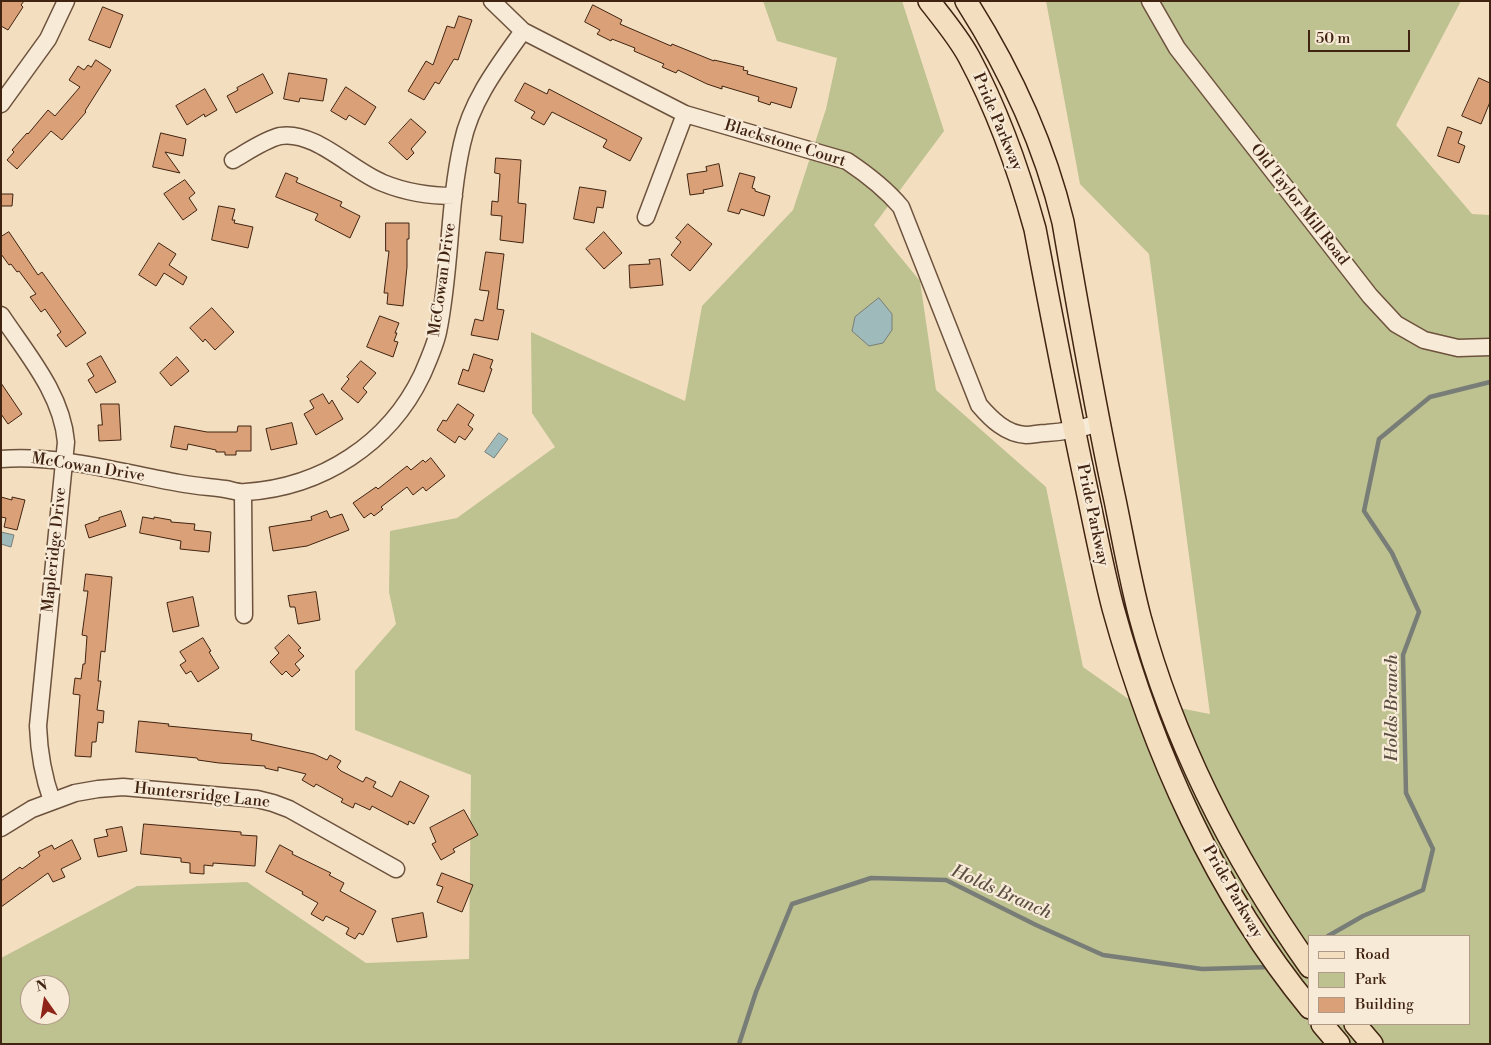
<!DOCTYPE html>
<style>
body{margin:0}
#map{position:relative;width:1491px;height:1045px;overflow:hidden;background:#f3dfc0;font-family:"Libre Bodoni",serif}
canvas{display:block}
.frame{position:absolute;inset:0;border:2px solid #402311;pointer-events:none}
.legend{position:absolute;left:1308px;top:935px;width:162px;height:90px;box-sizing:border-box;background:#f7ead6;border:1px solid #ae9a87;margin:0;padding:6px 9px;list-style:none;font-size:15px;color:#402311}
.legend li{display:flex;align-items:center;gap:10px;height:25px}
.legend b{width:25px;border:1px solid #ae9a87}
.north{position:absolute;left:20px;top:975px;width:50px;height:50px;box-sizing:border-box;background:#f7ead6;border:1px solid #ae9a87;border-radius:50%;rotate:347deg;font-size:14px;font-weight:700;line-height:20px;text-align:center;color:#402311}
.north::after{content:'';display:block;margin:auto;width:18px;height:22px;background:#8f2418;clip-path:polygon(50% 0,100% 100%,50% 72%,0 100%)}
.scale{position:absolute;left:1308px;top:30px;width:102px;height:22px;box-sizing:border-box;border:2px solid #402311;border-top:0;padding-left:6px;font-size:15px;line-height:18px;white-space:nowrap;color:#402311;-webkit-text-stroke:4px #f7ead6;paint-order:stroke}
</style>
<div id="map">
<canvas width="1491" height="1045"></canvas>
<div class="frame"></div>
<ul class="legend">
<li><b style="height:6px;background:#f3dfc0"></b>Road</li>
<li><b style="height:14px;background:#bec190"></b>Park</li>
<li><b style="height:14px;background:#daa077"></b>Building</li>
</ul>
<div class="north">N</div>
<div class="scale">50 m</div>
</div>
<script>
const ctx = document.querySelector('canvas').getContext('2d');
ctx.lineJoin = 'round';
function fillPath(path, color) {
  ctx.fillStyle = color;
  ctx.fill(path, 'evenodd');
}
function strokePath(path, color, width, dash) {
  ctx.strokeStyle = color;
  ctx.lineWidth = width;
  ctx.lineCap = dash ? 'butt' : 'round';
  ctx.setLineDash(dash || []);
  ctx.stroke(path);
}
function label(font, color, halo, rows, align = 'center') {
  ctx.font = font + ' "Libre Bodoni",serif';
  ctx.lineWidth = 4.5;
  ctx.setLineDash([]);
  ctx.textBaseline = 'middle';
  ctx.strokeStyle = halo;
  ctx.fillStyle = color;
  for (const [text, x, y, turn = 0] of rows) {
    ctx.save();
    ctx.translate(x, y);
    ctx.rotate((+turn || 0) * Math.PI / 180);
    ctx.textAlign = isNaN(turn) ? turn : align;
    if (halo) ctx.strokeText(text, 0, 0);
    ctx.fillText(text, 0, 0);
    ctx.restore();
  }
}
const green = new Path2D(`
 M763,1H902L944,131L874,225L920,281L936,390L1046,487L1083,667L1127,698L1210,714L1149,254L1080,184L1046,1H1461L1396,125L1472,214L1490,215V1044H1V958L137,886L247,882L366,963L469,959L471,775L355,730V671L396,624L389,592L390,531L457,518L555,447L532,413L531,332L685,401L702,306L793,210L826,109L837,58L777,41ZM1310,936H1470V1024H1310ZM30,985H60V1015H30Z`);
const water = new Path2D(`
 M879,298L892,314V330L883,343L869,346L852,331L855,317Z
 M499,433L508,439L494,458L485,452Z
 M1,532L14,535L11,547L1,544Z`);
const stream = new Path2D(`
 M1328,936L1363,916L1423,890L1433,849L1406,793L1403,655L1419,612L1392,553L1364,511L1379,439L1430,397L1490,382
 M739,1044L756,992L792,904L871,878L946,880L1036,925L1103,955L1202,969L1271,967`);
const building = new Path2D(`
 M1,1H24L21,5L23,7L8,30L1,26Z
 M593,5L622,20L620,24L671,46L672,44L714,61V60L744,67L743,70L748,71L747,74L797,88L791,108L771,102L770,105L758,101L759,97L722,86V89L707,84L678,70L676,73L662,67L664,64L634,51L635,48L612,39L611,41L597,34L600,30L585,22Z
 M103,7L123,15L110,48L89,40Z
 M459,16L472,20L458,60L454,59L439,84L435,82L424,100L408,91L426,61L433,65L447,26L454,28Z
 M96,60L111,70L85,111L86,112L62,140L51,131L17,169L7,160L14,152L12,150L27,133L28,134L48,110L55,116L80,87L69,80L78,66L84,70L88,65L91,67Z
 M289,73L327,79L323,101L300,98L299,102L284,99Z
 M263,74L273,93L236,113L227,96L238,90L237,88Z
 M1479,78L1490,83V102L1481,124L1462,116Z
 M525,83L547,94L549,89L642,138L630,161L603,147L607,140L552,112L544,125L531,118L535,112L515,101Z
 M346,87L376,107L365,125L349,115L346,120L331,111Z
 M205,89L217,110L205,117L204,114L187,125L176,106Z
 M411,119L426,132L411,149L414,153L407,160L389,143Z
 M1448,127L1462,132L1458,143L1465,146L1459,163L1438,156Z
 M161,133L186,139L183,156L165,152L180,173L153,167Z
 M496,158L521,160L518,203L526,204L523,243L500,240L502,216L491,215L492,201L498,202L500,174L495,173Z
 M719,164L723,186L703,190L704,193L690,195L687,174L707,171L706,167Z
 M286,173L298,178L296,182L342,202L340,206L360,216L350,238L315,220L318,214L276,197Z
 M740,173L755,177L752,188L755,189V191L770,196L764,216L741,209L739,214L728,211Z
 M185,180L195,193L189,198L197,210L183,220L164,194Z
 M580,187L606,191L603,208L597,207L594,223L574,219Z
 M1,194H13L12,206H1Z
 M219,206L235,209L232,220H235L234,223L253,227L248,248L212,240Z
 M386,223H409V239H407V267L403,306L387,304L388,293H384L389,251H386Z
 M688,224L712,244L690,271L671,255L681,242L676,238Z
 M9,232L38,275L42,272L86,333L66,347L57,335L61,332L45,309L41,312L30,297L36,294L19,271L17,272L11,264L9,265L1,254V237Z
 M604,232L622,253L604,269L586,249Z
 M159,243L176,254L169,265L187,277L183,285L164,273L156,286L139,275Z
 M486,252L504,254L497,309L504,310L498,340L471,335L475,319L483,321L489,291L480,290Z
 M660,259L663,285L630,288L629,265L650,264L649,260Z
 M212,308L234,332L215,350L205,339L203,342L190,328Z
 M380,316L399,323L395,333H397L394,341L398,342L393,357L367,347Z
 M474,354L493,360L490,368L492,369L484,392L458,384L463,369L468,371Z
 M101,356L116,382L96,393L88,380L94,376L87,364Z
 M177,357L189,371L171,386L160,373Z
 M361,361L376,373L363,388L367,392L358,403L341,389L349,379L347,377Z
 M1,383L22,414L8,424L1,414Z
 M323,394L329,404L332,400L343,419L316,435L304,414L314,408L310,401Z
 M101,404H119L121,440L99,441L98,425H102Z
 M458,404L474,415L468,425L473,429L465,440L459,436L455,443L437,430L443,420L446,421Z
 M292,423L297,444L271,450L266,429Z
 M175,426L207,432H237L238,426H251V451H236V455H225V452H216V450L188,444L187,450L171,447Z
 M431,458L445,476L426,491L423,487L413,495L407,487L381,507L383,509L374,516L371,513L364,518L353,503L376,487L378,489L407,466L411,470L423,460L425,462Z
 M1,497L12,500V497L25,500L17,530L4,527L6,518L1,517Z
 M121,511L126,526L89,538L85,525L99,520V518Z
 M327,511L330,518L342,514L349,530L307,546L273,551L269,527L312,520L311,517Z
 M143,517L154,519V517L171,520V522L195,524L194,530L211,532L209,552L180,549L181,541L140,533Z
 M86,574L112,577L105,652L101,651L98,681H101L97,710L104,711L103,723L98,722L96,742H92L91,757L75,756L80,695L73,694L75,678L81,679L83,664H85L87,636L82,635L88,591H84Z
 M316,592L320,620L298,624L295,607H290L288,596Z
 M193,597L199,626L173,632L167,603Z
 M289,635L301,648L298,650L304,656L295,664L300,670L292,677L286,671L282,675L270,662L279,653L275,648Z
 M203,638L211,651L209,652L219,668L198,682L191,671L186,674L180,665L186,661L180,652Z
 M139,721L169,724L168,726L252,734L251,740L314,754L327,760L330,755L341,761L337,767L341,771L363,782L366,777L376,782L373,787L392,797L400,781L429,796L414,824L409,821L408,825L372,806L370,810L355,803L353,808L341,802L343,799L316,784L314,787L302,780L306,774L278,767V771L265,768V766L219,763L198,760L197,758L136,752Z
 M464,810L478,835L453,849L455,852L441,860L432,844L436,842L430,828Z
 M144,824L241,832V835L257,836L255,866L213,863V866L204,865V874L190,873V863L181,862V858L141,854Z
 M122,827L127,851L98,857L94,839L108,836L106,830Z
 M72,840L81,859L61,869L65,877L53,882L48,873L1,907V881L20,867L22,869L40,856L38,852L52,845L54,849Z
 M280,845L293,852L292,854L331,873L329,875L344,883L340,891L376,911L363,935L359,933L355,939L346,934L349,928L326,916L323,921L311,914L318,903L302,894L303,892L266,872Z
 M442,873L473,885L462,912L437,902L443,887L437,885Z
 M423,913L427,937L397,942L392,919Z`);
const minor = new Path2D(`
 M492,1L523,31L685,114L847,161C868,175 885,188 901,207L979,405C991,419 1006,434 1026,435C1033,435 1039,433 1046,433C1064,432 1080,429 1099,423
 M1150,1L1177,48L1370,296L1396,324L1424,340L1458,348L1490,347
 M1,104L48,39L66,1
 M233,160C247,152 264,140 280,136C315,130 352,171 383,183C405,192 430,196 454,196
 M646,217L685,114
 M1,315C27,354 62,394 66,442L38,726C39,753 43,776 52,801
 M1,459C59,454 123,473 179,483C195,486 210,487 225,489C232,490 239,493 246,492C322,487 389,444 422,375C428,361 435,346 438,332C451,270 448,206 462,144C471,101 498,66 523,31
 M243,493L244,615
 M1,828L32,809L75,793L98,789L123,787L257,799L273,803L289,809L396,869`);
const major = new Path2D(`
 M929,1C943,19 959,38 969,57C998,111 1019,171 1035,229C1051,313 1067,397 1085,481C1094,523 1102,566 1113,608C1152,750 1216,894 1310,1008
 M966,1C1010,70 1044,143 1063,222C1079,315 1095,408 1115,500C1123,539 1130,579 1140,617C1174,743 1235,861 1310,967
 M1322,1024L1339,1044
 M1355,1024L1372,1044`);
const streetNames = [
 ["Pride Parkway",997,122,67],
 ["Blackstone Court",785,144,17],
 ["Old Taylor Mill Road",1299,205,52],
 ["McCowan Drive",443,280,-82],
 ["McCowan Drive",88,468,9],
 ["Pride Parkway",1092,515,78],
 ["Mapleridge Drive",55,550,-84],
 ["Huntersridge Lane",202,796,6],
 ["Pride Parkway",1232,892,60]
];
const waterNames = [
 ["Holds Branch",1393,708,-90],
 ["Holds Branch",1001,893,24]
];
fillPath(green, '#bec190');
fillPath(water, '#9ebabb');
strokePath(water, '#787e77', 1);
strokePath(stream, '#787e77', 4.5);
fillPath(building, '#daa077');
strokePath(building, '#402311', 1);
strokePath(minor, '#6d523d', 19);
strokePath(major, '#402311', 24);
strokePath(minor, '#f7ead6', 16);
strokePath(major, '#f3dfc0', 21);
label('16px', '#402311', '#f7ead6', streetNames);
label('italic 18px', '#5c5044', '#f7ead6', waterNames);
</script>
